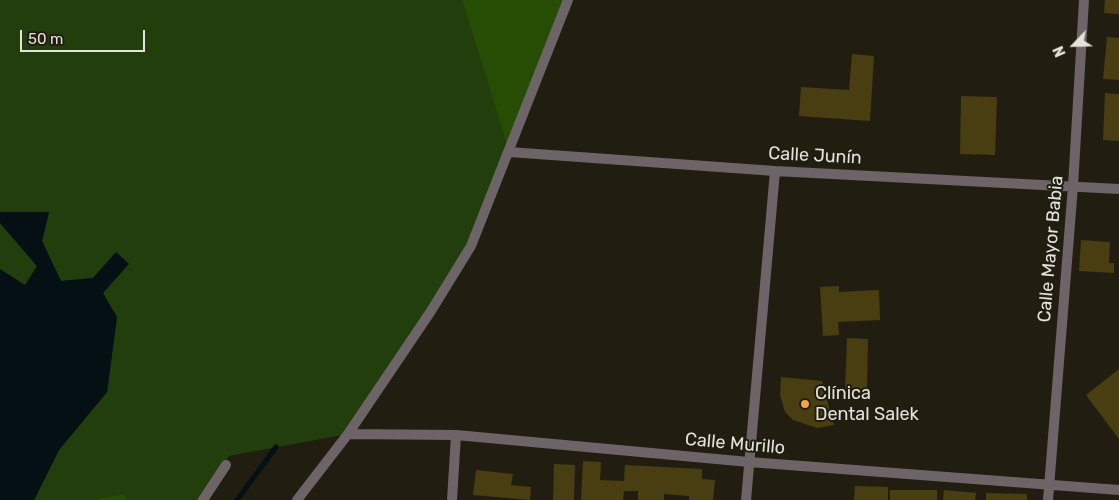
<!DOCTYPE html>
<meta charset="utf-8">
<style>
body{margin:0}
#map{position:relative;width:1119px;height:500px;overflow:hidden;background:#211e11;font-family:Rubik,sans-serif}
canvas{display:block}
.north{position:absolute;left:1049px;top:20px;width:50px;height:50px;-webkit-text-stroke:4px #211e11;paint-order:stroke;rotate:246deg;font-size:14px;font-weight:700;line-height:20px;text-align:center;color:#e4e2da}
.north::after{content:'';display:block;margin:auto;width:18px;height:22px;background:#e4e2da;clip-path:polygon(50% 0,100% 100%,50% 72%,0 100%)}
.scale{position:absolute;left:20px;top:30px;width:125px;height:22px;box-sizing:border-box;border:2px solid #e4e2da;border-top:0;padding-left:6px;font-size:15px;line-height:18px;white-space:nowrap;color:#e4e2da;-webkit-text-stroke:4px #211e11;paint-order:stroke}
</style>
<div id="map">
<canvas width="1119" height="500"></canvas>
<div class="north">N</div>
<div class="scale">50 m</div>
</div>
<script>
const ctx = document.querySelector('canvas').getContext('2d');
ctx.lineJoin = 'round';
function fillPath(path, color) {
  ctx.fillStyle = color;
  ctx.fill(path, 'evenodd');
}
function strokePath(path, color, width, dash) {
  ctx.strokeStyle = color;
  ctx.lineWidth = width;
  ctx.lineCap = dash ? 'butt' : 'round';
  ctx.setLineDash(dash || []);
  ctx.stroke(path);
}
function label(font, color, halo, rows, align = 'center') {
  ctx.font = font + ' Rubik,sans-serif';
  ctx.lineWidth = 4;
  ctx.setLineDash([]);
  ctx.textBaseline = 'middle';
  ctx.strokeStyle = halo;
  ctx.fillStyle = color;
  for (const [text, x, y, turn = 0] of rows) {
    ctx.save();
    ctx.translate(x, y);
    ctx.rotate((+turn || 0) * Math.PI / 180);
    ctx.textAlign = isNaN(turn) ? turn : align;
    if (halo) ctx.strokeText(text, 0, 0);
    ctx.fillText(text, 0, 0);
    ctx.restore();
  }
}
const green = new Path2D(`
 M0,0H462L509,152L471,246L348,434L229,456L202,500H128L122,494L91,500H34L59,450L107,392L117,318L103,293L116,253L93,278L61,281L42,241L49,212H0Z
 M0,223L37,266L25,286L0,269Z`);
const forest = new Path2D(`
 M462,0H568L509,152Z
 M123,494L128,500H91L122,494Z`);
const water = new Path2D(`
 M0,212H49L42,241L61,281L93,278L116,252L129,264L103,293L117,317L107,392L59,450L34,500H0V269L25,285L37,266L0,223Z`);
const stream = new Path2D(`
 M237,500L276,447`);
const building = new Path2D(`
 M1105,0H1119V14L1104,13Z
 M1107,37L1119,38V80L1103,79Z
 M852,54L874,56L870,121L799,116L801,87L849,90Z
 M1105,93L1119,94V141L1103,140Z
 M961,96L997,97L995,155L960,154Z
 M1081,240L1110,242L1109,263H1114V273L1079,271Z
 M839,286V292L879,290L880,320L838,322L839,335L823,336L820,287Z
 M847,338L868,339L867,389H845Z
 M1119,369V439L1086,395Z
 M781,377L822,381L834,425L817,428L793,420L785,412L780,395Z
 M583,461L601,462L600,480L624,481L625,465L702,469V479L715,480L713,500H689V496L664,494V500H638V491H624L623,500H581Z
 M554,464L575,465L574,500H553Z
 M476,470L513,474L511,485L531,487L530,500L473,495Z
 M855,486L888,487V500H854Z
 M890,490H937V500H890Z
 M944,490L976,493L975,500H943Z
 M986,493L1027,494V500H986Z`);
const minor = new Path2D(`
 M509,152L775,171L1119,189
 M348,434L456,435L749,462L1119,490
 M203,500L226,465
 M297,500L348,434L431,311L471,246L568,0
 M452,500L456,435
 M746,500L775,171
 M1048,500L1073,186L1084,0`);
const markers = [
 [805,404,5,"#f5a345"]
];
const streetNames = [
 ["Calle Junín",815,156,3],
 ["Calle Mayor Babia",1051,249,-85],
 ["Calle Murillo",735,444,5]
];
const poiNames = [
 ["Clínica",815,394],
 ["Dental Salek",815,415]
];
fillPath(green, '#223e0d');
fillPath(forest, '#274d05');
fillPath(water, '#041014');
strokePath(stream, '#041014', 5);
fillPath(building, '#483e11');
strokePath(minor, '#6c6466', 10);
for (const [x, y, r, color] of markers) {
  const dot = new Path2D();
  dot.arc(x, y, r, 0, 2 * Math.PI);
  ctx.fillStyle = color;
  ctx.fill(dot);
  strokePath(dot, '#211e11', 2);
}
label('18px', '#e4e2da', '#211e11', streetNames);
label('18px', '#e4e2da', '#211e11', poiNames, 'left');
</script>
